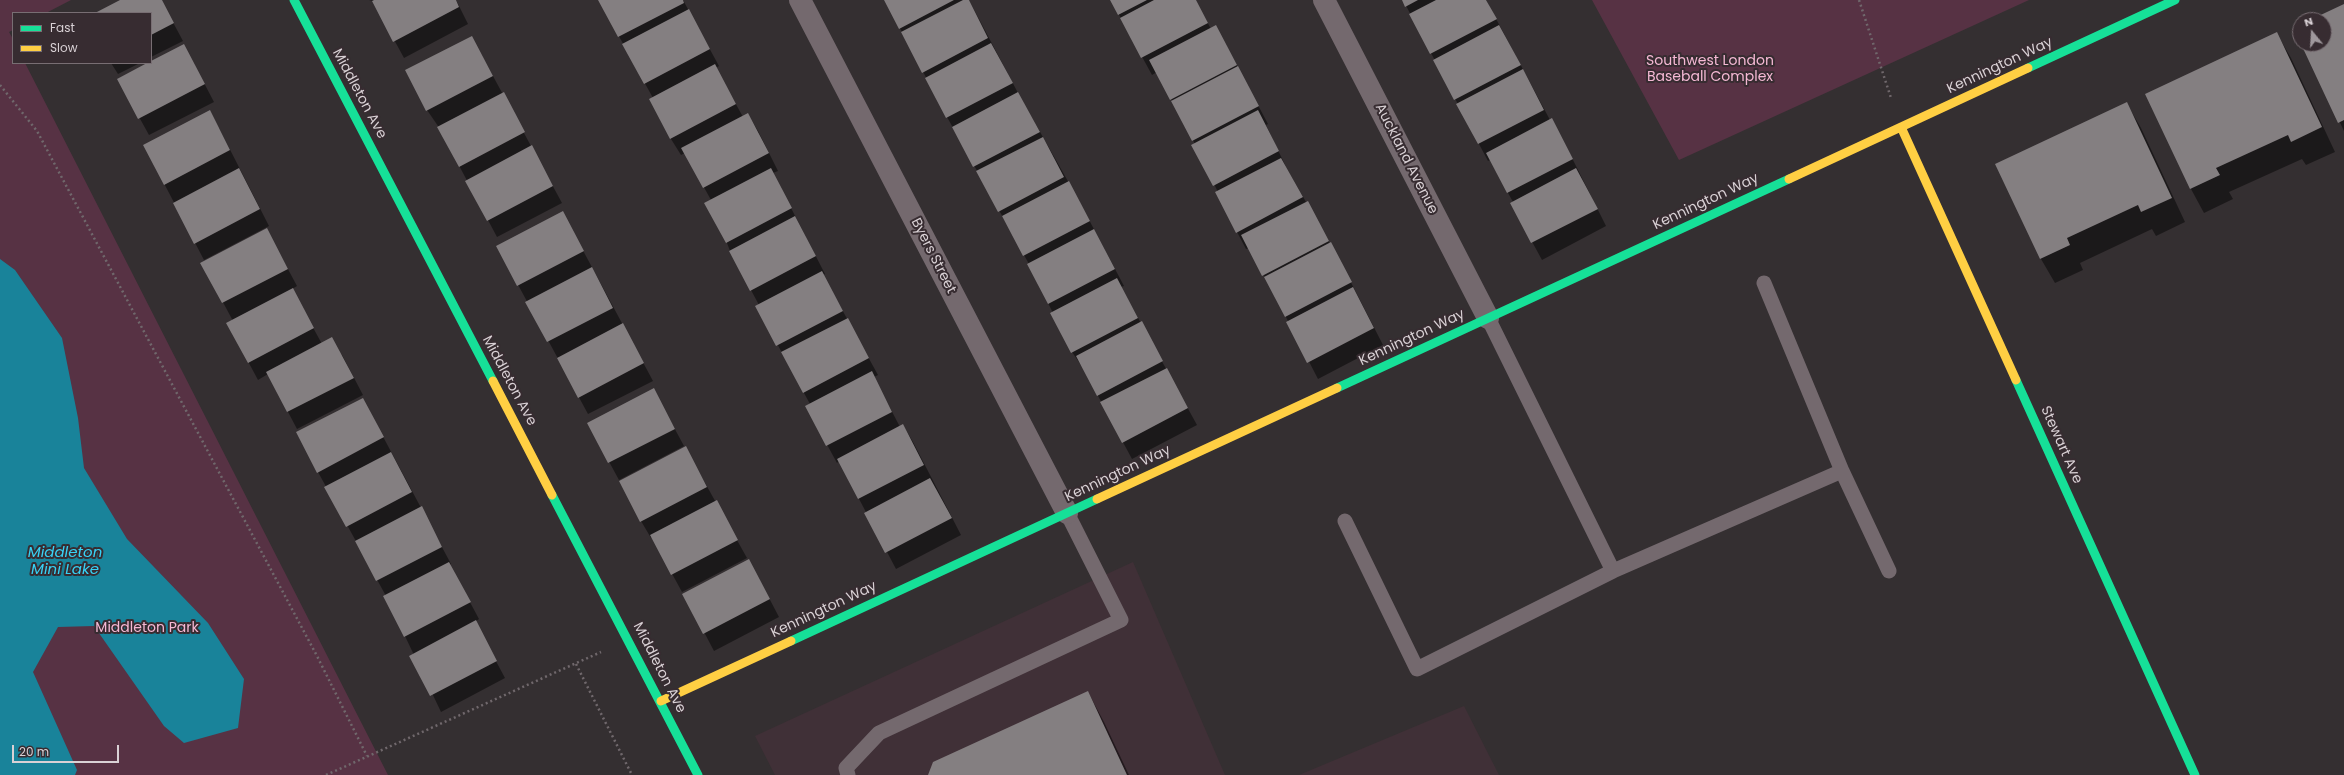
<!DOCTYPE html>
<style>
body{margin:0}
#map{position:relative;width:2344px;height:775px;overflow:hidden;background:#342f31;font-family:Poppins,sans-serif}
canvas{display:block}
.legend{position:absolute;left:12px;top:12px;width:140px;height:52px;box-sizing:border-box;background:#372c31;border:1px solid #786e73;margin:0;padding:5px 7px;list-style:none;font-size:12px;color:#d9d1d5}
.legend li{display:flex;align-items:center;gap:8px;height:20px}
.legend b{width:20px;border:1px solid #786e73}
.north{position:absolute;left:2292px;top:12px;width:40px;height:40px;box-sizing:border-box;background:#372c31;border:1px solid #786e73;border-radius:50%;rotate:342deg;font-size:11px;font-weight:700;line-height:16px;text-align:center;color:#d9d1d5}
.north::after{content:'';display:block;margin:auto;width:14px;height:18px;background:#9f989c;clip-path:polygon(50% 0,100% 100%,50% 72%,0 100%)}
.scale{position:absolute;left:12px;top:745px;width:107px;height:18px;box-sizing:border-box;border:2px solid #d9d1d5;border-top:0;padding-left:5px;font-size:12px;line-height:14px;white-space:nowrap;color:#d9d1d5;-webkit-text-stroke:3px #372c31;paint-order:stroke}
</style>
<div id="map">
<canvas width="2344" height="775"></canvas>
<ul class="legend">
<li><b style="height:5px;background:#16e098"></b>Fast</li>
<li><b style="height:5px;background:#ffcf43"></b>Slow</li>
</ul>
<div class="north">N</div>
<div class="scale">20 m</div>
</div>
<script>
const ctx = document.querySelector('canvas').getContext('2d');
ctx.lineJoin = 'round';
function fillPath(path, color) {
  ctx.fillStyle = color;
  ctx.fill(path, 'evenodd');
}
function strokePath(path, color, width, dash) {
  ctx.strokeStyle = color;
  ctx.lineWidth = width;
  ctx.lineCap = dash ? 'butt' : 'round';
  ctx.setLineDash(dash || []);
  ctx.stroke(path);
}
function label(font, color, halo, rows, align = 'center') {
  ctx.font = font + ' Poppins,sans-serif';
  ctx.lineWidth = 4;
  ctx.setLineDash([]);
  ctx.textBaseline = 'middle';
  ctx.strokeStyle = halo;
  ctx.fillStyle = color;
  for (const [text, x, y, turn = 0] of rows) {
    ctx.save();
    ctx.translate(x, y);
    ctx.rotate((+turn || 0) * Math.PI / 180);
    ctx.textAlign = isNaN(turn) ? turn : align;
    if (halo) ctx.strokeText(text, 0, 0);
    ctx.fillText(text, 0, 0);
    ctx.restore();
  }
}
const built = new Path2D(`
 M1133,562L1225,775H775L755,736Z
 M1464,706L1499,775H1299Z`);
const green = new Path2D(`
 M0,0H71L46,13H13V30L9,32L13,39V63H25L388,775H0Z
 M1592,0H2029L1679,160Z`);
const water = new Path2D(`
 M0,259L15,270L62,338L78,418L84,468L127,539L208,623L244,679L238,728L184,743L164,726L94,626L58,627L33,672L77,770L75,775H0Z`);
const shadow = new Path2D(`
 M122,0H161L183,41L151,57V13H97Z
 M369,0H456L468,24L404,58L373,1Z
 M599,0H683L719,66L716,68L743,117L748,114L758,131L778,171L773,173L825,274L823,275L878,375L874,377L900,427L903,425L913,442L961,535L896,569L839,461L837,463L806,406L810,404L757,307L759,305L730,251L711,200L685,153L681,155L671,139L650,99L653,98Z
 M885,0H969L1018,93L1078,199L1124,286L1121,287L1197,425L1132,459L1083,368L1072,352L1029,264L947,117Z
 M1111,0H1195L1211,29L1225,43L1268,124L1266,125L1287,169L1340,261L1383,345L1318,379L1273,292L1249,248L1246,249L1237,232L1195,144L1157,72L1152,75Z
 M1403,0H1486L1550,120H1552L1561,136L1606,226L1542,260L1511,203L1513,202L1490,160L1488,161L1479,144Z
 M2344,5V131L2302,44H2324V20H2312Z
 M2277,34L2291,58L2335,152L2306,165L2302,159L2229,192L2233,199L2204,213L2191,189Z
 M481,54L562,203L497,237L438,126L427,110Z
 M151,62H193L214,102L149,135L118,79Z
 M111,63H140L118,74Z
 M2127,104L2141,128L2185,222L2156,236L2152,229L2080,263L2083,270L2055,283L2041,259L1997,164Z
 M219,128L269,226L204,260L144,145Z
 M267,230L297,286L292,289L322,344L342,355L363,395L297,429L268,374L258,380L228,324L233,321L202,263Z
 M572,230L653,381L588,414L497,246Z
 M663,407L684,446L619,480L588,423Z
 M372,416L451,564L450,565L479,619L475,622L505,678L441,712L386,596L318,472Z
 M695,465L747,558L682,592L652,537L651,538L641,521Z
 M758,577L779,617L714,651L684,594Z
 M1088,692L1104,722L1129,775H929Z`);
const building = new Path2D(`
 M120,0H162L174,23L151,35V13H95Z
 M374,0H456L459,7L393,42L372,1Z
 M598,0H683L684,3L618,37Z
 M884,0H954L899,29Z
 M963,0H969L988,38L922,73L901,32Z
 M1110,0H1147L1118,15Z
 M1154,0H1196L1208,23L1141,58L1120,18Z
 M1402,0H1418L1405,7Z
 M1436,0H1486L1497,19L1430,54L1409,14Z
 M2344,4V120L2338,123L2301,44H2324V20H2310Z
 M689,9L710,49L644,84L622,44Z
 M1216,25L1237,65L1170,100L1149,60Z
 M1499,25L1521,65L1454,100L1433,60Z
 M2300,25V42L2293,28Z
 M2277,32L2322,127L2291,142L2288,135L2216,168L2220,175L2190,189L2145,94Z
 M472,36L493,76L426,111L405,70Z
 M991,43L1013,83L946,118L925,78Z
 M184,44L205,84L138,119L117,79L147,63H151V61Z
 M715,64L736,104L670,139L649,99Z
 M1238,66L1259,106L1192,141L1171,101Z
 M1523,69L1544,110L1478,144L1456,104Z
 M504,92L525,132L459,167L437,127Z
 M1018,92L1040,132L973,167L952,127Z
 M2127,102L2172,198L2141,212L2138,205L2067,238L2070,245L2040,259L1995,164Z
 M210,110L230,150L164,185L143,145Z
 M1258,110L1279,151L1213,186L1191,145Z
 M748,113L769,153L703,188L681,148Z
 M1552,118L1573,159L1507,193L1486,153Z
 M1043,137L1064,177L998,212L976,171Z
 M532,145L553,186L487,221L465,181Z
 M1281,158L1303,197L1236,233L1215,192Z
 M239,168L260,209L194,244L173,203Z
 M771,168L792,208L726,243L704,203Z
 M1576,168L1598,209L1531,243L1510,203Z
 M1069,181L1090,221L1023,256L1002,216Z
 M1308,201L1329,241L1262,276L1241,235Z
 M563,211L584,251L517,286L496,246Z
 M795,216L816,256L750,291L729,251Z
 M267,228L288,269L222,303L200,263Z
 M1094,229L1115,269L1048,304L1027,264Z
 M1331,242L1352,282L1285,317L1264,277Z
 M592,267L613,308L547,342L525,302Z
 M822,271L843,311L776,346L755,306Z
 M1117,278L1138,318L1071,353L1050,313Z
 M1353,287L1374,328L1307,363L1286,322Z
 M293,288L314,328L248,363L226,323Z
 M848,318L869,358L803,393L781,352Z
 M1142,321L1163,361L1097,396L1076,356Z
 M623,323L644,363L578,398L557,358Z
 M332,337L354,378L287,412L266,372Z
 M1167,368L1188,408L1122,443L1100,402Z
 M872,371L892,412L826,446L805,406Z
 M654,388L675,429L608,463L587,423Z
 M363,398L384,437L317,473L296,432Z
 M903,424L924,465L858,499L837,459Z
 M686,446L707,487L640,522L619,481Z
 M391,452L412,492L346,527L324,487Z
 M930,478L952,518L885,553L864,513Z
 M717,500L738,540L671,575L650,535Z
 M422,506L442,547L376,581L355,541Z
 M749,559L770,599L703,634L682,594Z
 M449,562L471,602L404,637L383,596Z
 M476,620L497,661L430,696L409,656Z
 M1088,691L1127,775H928L933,762Z`);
const path = new Path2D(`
 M1859,0L1891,98
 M0,85L37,131L317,656L367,756
 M576,664L632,775
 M326,775L601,652`);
const lane = new Path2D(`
 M1842,471L1889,571
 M1345,521L1417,669L1613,571L1488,318
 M1613,571L1842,471L1764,283
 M848,775L846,768L879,733L1121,620L1067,513`);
const street = new Path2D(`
 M800,0L1067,513
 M1324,0L1488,318`);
const fast = new Path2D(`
 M294,0L493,381
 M2028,68L2175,0
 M2016,380L2195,775
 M1337,388L1789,179
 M552,495L698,775
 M791,641L1097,499`);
const slow = new Path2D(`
 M1901,127L2016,380
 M1789,179L2028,68
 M493,381L552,495
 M1097,499L1337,388
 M661,701L791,641`);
const parkNames = [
 ["Southwest London",1710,61],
 ["Baseball Complex",1710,77],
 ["Middleton Park",147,628]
];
const streetNames = [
 ["Kennington Way",2000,66,-25],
 ["Middleton Ave",359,94,62],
 ["Auckland Avenue",1406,159,63],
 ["Kennington Way",1706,202,-25],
 ["Byers Street",933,256,63],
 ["Kennington Way",1412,338,-25],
 ["Middleton Ave",509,381,62],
 ["Stewart Ave",2061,445,66],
 ["Kennington Way",1118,474,-25],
 ["Kennington Way",824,610,-25],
 ["Middleton Ave",659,668,63]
];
const waterNames = [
 ["Middleton",65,553],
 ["Mini Lake",65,570]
];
fillPath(built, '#403037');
fillPath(green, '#573244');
fillPath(water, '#19839a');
fillPath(shadow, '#0007');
fillPath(building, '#847f81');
strokePath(path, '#70686c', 2.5, [2, 3]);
strokePath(lane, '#74696e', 15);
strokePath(street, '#74696e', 22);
strokePath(fast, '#16e098', 9);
strokePath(slow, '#ffcf43', 9);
label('14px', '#f5b8d4', '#372c31', parkNames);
label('14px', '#d9d1d5', '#372c31', streetNames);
label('italic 15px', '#38d2f5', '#372c31', waterNames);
</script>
